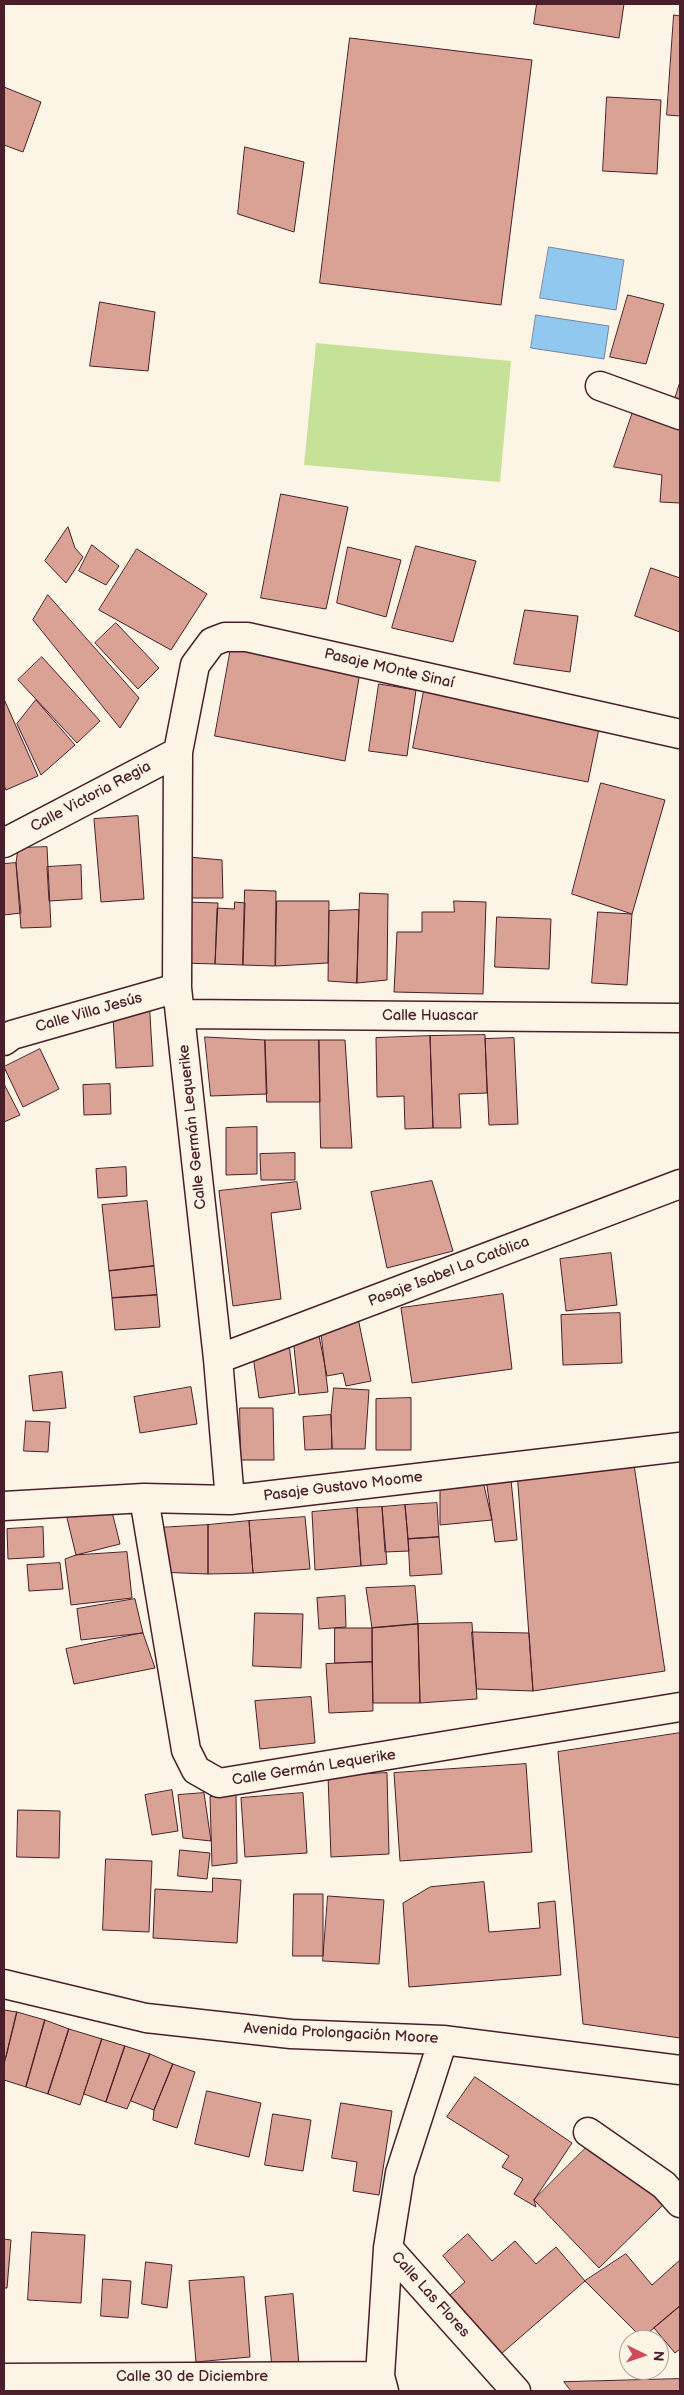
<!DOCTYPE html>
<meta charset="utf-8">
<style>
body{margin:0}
#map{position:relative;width:684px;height:2395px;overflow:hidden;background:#fcf5e5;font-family:"Balsamiq Sans",sans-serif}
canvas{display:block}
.frame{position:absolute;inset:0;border:5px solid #4a1f2b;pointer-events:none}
.north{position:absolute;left:619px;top:2330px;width:50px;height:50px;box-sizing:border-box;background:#fcf5e5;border:1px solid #b59f9b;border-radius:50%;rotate:94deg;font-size:14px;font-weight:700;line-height:20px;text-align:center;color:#4a1f2b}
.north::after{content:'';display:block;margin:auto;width:18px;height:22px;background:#d1495b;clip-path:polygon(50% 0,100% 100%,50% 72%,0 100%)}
</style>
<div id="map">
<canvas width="684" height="2395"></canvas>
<div class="frame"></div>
<div class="north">N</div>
</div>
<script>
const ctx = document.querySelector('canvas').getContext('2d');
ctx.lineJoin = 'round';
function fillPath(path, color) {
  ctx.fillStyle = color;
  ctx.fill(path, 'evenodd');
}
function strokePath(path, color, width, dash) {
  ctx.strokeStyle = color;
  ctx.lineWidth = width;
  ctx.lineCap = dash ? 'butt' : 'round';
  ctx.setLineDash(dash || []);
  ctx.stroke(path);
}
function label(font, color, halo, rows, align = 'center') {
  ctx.font = font + ' "Balsamiq Sans",sans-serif';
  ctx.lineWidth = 4;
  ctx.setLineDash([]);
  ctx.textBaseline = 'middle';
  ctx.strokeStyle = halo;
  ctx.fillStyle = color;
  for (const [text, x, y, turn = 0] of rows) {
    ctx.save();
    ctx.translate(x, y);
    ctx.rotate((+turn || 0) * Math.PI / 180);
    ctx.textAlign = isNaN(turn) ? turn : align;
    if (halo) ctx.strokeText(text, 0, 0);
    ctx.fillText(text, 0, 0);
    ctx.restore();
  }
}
const green = new Path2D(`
 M316,343L511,361L500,482L304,465Z`);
const water = new Path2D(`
 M549,247L624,260L616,310L540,298Z
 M536,315L609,326L604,359L531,348Z`);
const building = new Path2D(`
 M537,4H624L619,38L534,24Z
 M674,15L680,16V116L667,115Z
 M350,38L532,60L501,305L320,283Z
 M4,87L41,102L23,152L4,145Z
 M607,97L661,100L657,174L603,171Z
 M245,147L304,162L294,232L238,214Z
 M628,295L664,304L646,364L610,357Z
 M100,302L155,312L148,371L90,366Z
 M680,382V401L675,399Z
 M635,406L680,417V503L660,502L662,475L614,467Z
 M281,494L348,507L326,609L261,598Z
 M68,527L75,548L83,557L66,583L45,561Z
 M92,545L119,566L106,585L79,571Z
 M416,546L476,561L453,642L392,628Z
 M348,547L401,560L386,617L337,603Z
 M137,549L207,594L171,650L99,610Z
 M651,568L680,578V632L635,616Z
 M48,595L139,698L120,728L33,620Z
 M525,610L578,616L570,672L514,664Z
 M116,623L159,668L138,689L95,643Z
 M232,642L361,666L345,761L215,736Z
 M42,657L100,721L77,743L18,680Z
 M426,680L602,714L588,782L413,748Z
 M379,684L416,690L407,756L369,751Z
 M4,699L38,776L6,790L4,785Z
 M36,700L75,745L41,775L17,724Z
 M601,783L665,800L632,914L572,894Z
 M138,816L144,899L101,902L94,819Z
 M47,847L51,927L21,928L16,863L18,848Z
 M178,856L222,860L223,898H187Z
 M16,863L21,913L4,915V864Z
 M81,865L82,899L49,901L47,867Z
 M245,890L276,891L275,966L243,965Z
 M360,893L388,894L387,980L357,983Z
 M277,901H329L328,963L276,966Z
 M454,901L486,902L483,994L394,992L397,932H422V912H454Z
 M185,902L218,903L215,964L183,963Z
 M235,902L245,903L243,965L215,964L217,908L234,909Z
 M359,910L357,983L328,981L329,911Z
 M598,912L632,914L627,985L592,983Z
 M497,917L551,919L549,969L495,967Z
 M149,998L153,1066L116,1068L112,1000Z
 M485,1035L487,1093L459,1094L461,1128H433L430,1036Z
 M430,1036L433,1128L405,1129L404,1096L377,1097L376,1038Z
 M205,1037L265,1040L267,1094L211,1096Z
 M514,1038L518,1124L489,1125L485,1039Z
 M265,1040H319L320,1102H267Z
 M319,1040H345L352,1148H321Z
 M40,1049L59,1089L23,1107L4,1067Z
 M4,1084L20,1115L4,1122Z
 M110,1084L111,1114L84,1115L83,1085Z
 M257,1127V1174L226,1175V1128Z
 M295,1153V1180H261L260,1154Z
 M126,1167L127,1196L98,1198L96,1169Z
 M432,1181L453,1251L387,1268L371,1192Z
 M297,1182L301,1209L271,1213L281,1299L233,1306L219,1191Z
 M147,1201L154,1266L109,1271L102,1205Z
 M611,1253L617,1305L566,1311L560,1259Z
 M154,1266L157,1295L112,1298L109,1271Z
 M503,1294L512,1369L412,1383L401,1308Z
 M157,1295L160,1327L115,1330L112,1298Z
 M620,1313L622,1363L563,1365L561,1315Z
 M358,1318L371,1381L346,1386L343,1373L327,1376L317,1326Z
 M321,1334L328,1392L299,1395L293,1337Z
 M289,1344L295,1393L259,1398L252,1349Z
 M62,1372L66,1408L33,1411L29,1376Z
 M191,1387L197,1424L140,1433L134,1397Z
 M334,1388L369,1390L365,1449H332L331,1415Z
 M411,1398V1450H376V1399Z
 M240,1408H273L274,1460H241Z
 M331,1415L332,1449L305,1450L303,1417Z
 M26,1421L50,1422L48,1452L24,1451Z
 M633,1458L665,1671L533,1691L517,1471Z
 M510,1470L517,1540L495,1542L485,1472Z
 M482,1477L492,1520L440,1525V1480Z
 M109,1500L120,1544L76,1555L65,1510Z
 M437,1503L439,1537L408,1539L405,1505Z
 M405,1505L409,1551L385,1552L382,1507Z
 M382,1507L387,1564L361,1566L357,1508Z
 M357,1508L361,1566L315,1570L312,1512Z
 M305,1517L310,1569L253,1573L249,1521Z
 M249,1521L253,1573L208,1574V1525Z
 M208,1525V1574L158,1572L157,1528Z
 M43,1527L44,1557L8,1559L7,1529Z
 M439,1537L442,1574L410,1576L408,1539Z
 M127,1552L132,1598L71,1605L65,1559L76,1555Z
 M60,1563L63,1589L29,1591L27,1565Z
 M415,1586L418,1624L372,1628L366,1588Z
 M345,1596L346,1627L319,1629L317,1598Z
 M135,1599L143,1633L81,1640L77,1609Z
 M255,1613L303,1614L301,1668L253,1666Z
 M472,1623L477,1699L420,1703L418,1624Z
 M418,1624L420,1703H373L372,1628Z
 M335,1628H372V1662L335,1663Z
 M472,1632L529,1633L533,1691L477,1689Z
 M143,1633L155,1668L74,1684L66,1649Z
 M372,1662L373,1711L329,1713L326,1664Z
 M311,1697L315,1743L260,1749L255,1701Z
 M680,1733V2038L583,2024L558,1752Z
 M526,1764L532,1852L400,1861L394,1773Z
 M387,1773L389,1854L331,1857L328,1776Z
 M172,1790L178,1831L152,1835L145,1795Z
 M204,1793L211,1841L183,1838L178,1795Z
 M236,1793L237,1863L212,1866L210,1797Z
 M303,1793L307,1853L245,1857L241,1798Z
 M18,1810L60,1811L59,1858L17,1857Z
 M180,1850L210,1853L207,1879L178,1876Z
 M106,1859L152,1861L149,1932L103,1930Z
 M213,1878L241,1880L237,1943L153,1938L155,1889L212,1892Z
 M484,1882L489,1932L540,1928L538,1903L555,1901L561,1975L409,1987L403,1903L430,1887Z
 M294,1894H323V1956H293Z
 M328,1896L384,1900L379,1964L323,1961Z
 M4,2010L17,2012L6,2057H4Z
 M17,2012L45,2020L26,2087L4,2080V2065Z
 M45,2020L69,2029L48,2094L26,2087Z
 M69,2029L102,2039L80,2105L48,2094Z
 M102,2039L125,2046L106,2102L84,2094Z
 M125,2046L150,2054L127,2109L106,2102Z
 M150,2054L173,2064L154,2110L131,2101Z
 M173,2064L195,2072L177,2128L153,2120L154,2110Z
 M475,2077L572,2143L534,2200L536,2207L514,2194L523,2179L502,2167L509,2156L447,2117Z
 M207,2091L261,2103L249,2157L195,2144Z
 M341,2103L392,2111L379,2195L353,2191L357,2162L332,2158Z
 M273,2114L311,2120L303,2171L265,2165Z
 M599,2135L665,2203L599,2268L534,2200Z
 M32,2232L85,2235L81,2303L28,2300Z
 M468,2234L492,2261L515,2241L536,2264L556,2247L585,2281L501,2354L450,2295L465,2282L443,2256Z
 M4,2239L11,2240L7,2288H4Z
 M626,2254L652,2285L680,2260V2306L642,2338L585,2281Z
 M146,2262L172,2265L167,2308L142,2304Z
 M244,2277L250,2357L196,2362L189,2281Z
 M103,2279L131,2281L128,2318L101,2316Z
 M293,2294L299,2365L272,2367L265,2297Z
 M680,2306V2349L675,2353L654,2328Z
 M680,2379V2391H571L564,2382Z`);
const minor = new Path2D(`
 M600,386L680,415
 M4,843L178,752
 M180,1014L680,1018
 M4,1041L12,1035L177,988
 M218,1359L680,1184
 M144,1498L186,1750L196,1770L219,1783L680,1707
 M230,1500L218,1359L177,988L178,752L195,665L212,642L225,637H247L680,734
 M4,1506L144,1498L230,1500L680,1447
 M4,1984L146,2018L291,2034L443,2040L680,2070
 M443,2040L400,2173L388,2248L516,2391
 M588,2132L664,2185L680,2203
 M4,2378L380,2376
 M384,2391L380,2376L388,2248`);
const streetNames = [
 ["Pasaje MOnte Sinaí",389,669,13],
 ["Calle Victoria Regia",91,797,-28],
 ["Calle Villa Jesús",89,1013,-16],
 ["Calle Huascar",430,1016],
 ["Calle Germán Lequerike",193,1127,-96],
 ["Pasaje Isabel La Católica",449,1272,-21],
 ["Pasaje Gustavo Moome",343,1487,-7],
 ["Calle Germán Lequerike",314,1768,-9],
 ["Avenida Prolongación Moore",341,2034,3],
 ["Calle Las Flores",430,2295,48],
 ["Calle 30 de Diciembre",192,2377]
];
fillPath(green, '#c6e299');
fillPath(water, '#91c8f0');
strokePath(water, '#7584a1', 1);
fillPath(building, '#daa294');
strokePath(building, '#4a1f2b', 1);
strokePath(minor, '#4a1f2b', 31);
strokePath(minor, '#fcf5e5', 28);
label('15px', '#4a1f2b', '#fcf5e5', streetNames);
</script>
